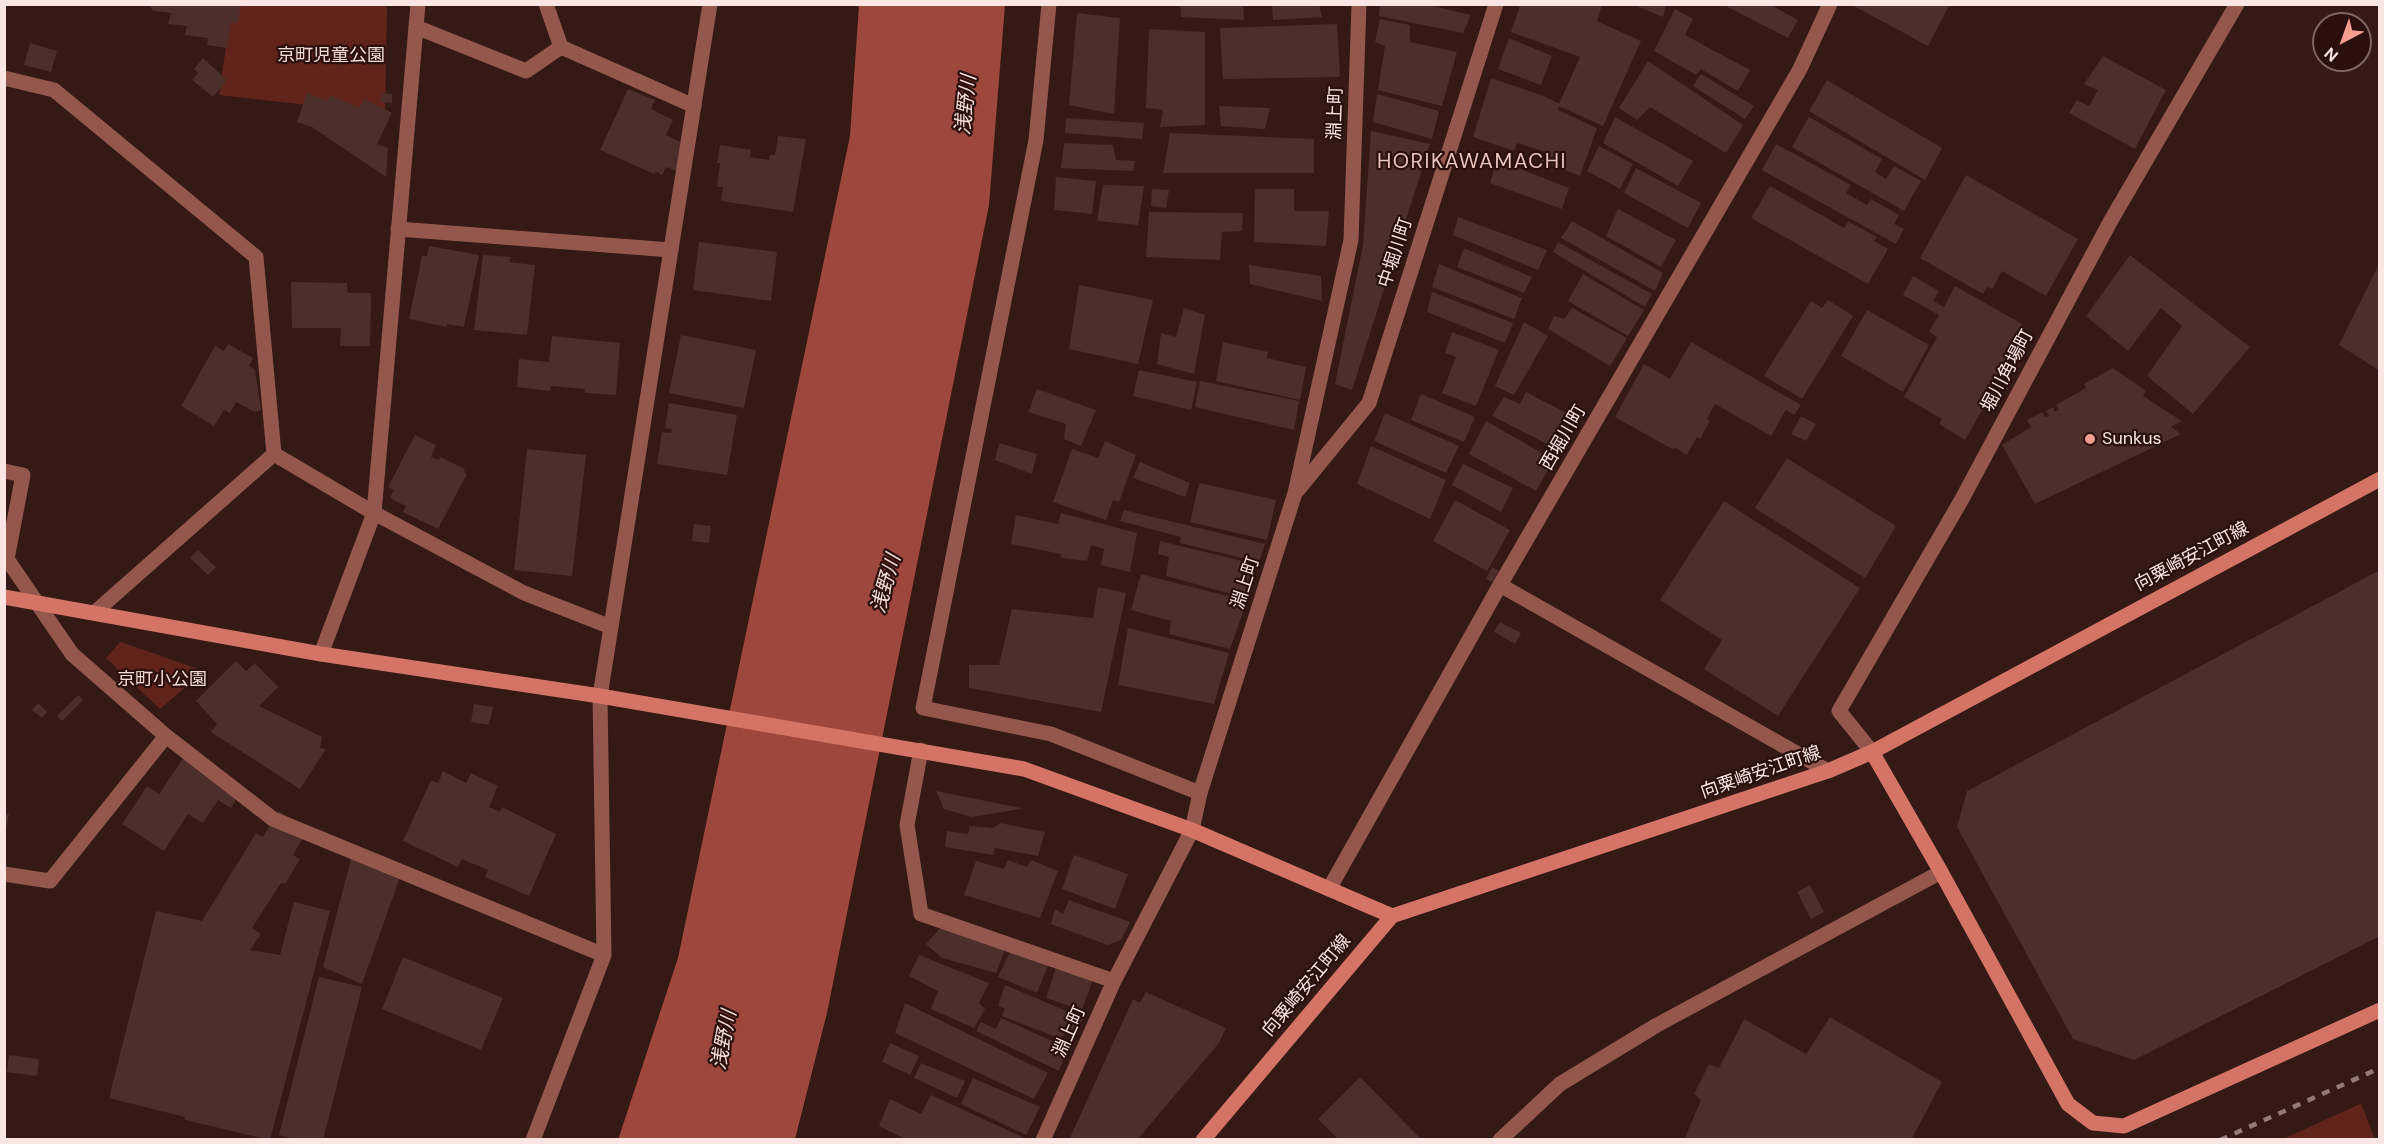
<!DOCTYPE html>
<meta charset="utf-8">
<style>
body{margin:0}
#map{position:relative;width:2384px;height:1144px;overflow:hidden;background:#351915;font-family:"DM Sans",sans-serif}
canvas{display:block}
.frame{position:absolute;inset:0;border:6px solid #fbe6e3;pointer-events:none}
.north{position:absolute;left:2312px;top:12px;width:60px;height:60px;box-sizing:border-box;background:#2a0f0c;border:2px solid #7e6562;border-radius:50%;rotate:221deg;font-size:16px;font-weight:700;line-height:24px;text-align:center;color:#fbe6e3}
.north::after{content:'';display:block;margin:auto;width:21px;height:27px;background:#f59d8f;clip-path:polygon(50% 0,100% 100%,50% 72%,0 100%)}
</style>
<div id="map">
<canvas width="2384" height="1144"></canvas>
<div class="frame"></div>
<div class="north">N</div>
</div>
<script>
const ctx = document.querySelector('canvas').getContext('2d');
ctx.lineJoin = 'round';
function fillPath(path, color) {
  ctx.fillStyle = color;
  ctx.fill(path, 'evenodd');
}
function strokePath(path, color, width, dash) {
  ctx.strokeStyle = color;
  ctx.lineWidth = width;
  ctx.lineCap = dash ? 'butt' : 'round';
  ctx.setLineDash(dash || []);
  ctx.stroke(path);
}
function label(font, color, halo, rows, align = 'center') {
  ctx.font = font + ' "DM Sans","Noto Sans JP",sans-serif';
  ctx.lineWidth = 4.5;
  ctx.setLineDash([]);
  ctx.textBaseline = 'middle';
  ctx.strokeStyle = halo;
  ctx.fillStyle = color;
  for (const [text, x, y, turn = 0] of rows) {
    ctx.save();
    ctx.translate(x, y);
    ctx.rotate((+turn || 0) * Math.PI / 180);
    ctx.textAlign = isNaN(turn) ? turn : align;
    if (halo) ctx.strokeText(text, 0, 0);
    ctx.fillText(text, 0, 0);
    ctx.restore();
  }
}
const green = new Path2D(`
 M368,4L387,6L385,114L219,95L232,5Z
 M120,642H121L204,671L160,709L106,658Z
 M2361,1104L2375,1139H2283L2360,1104Z`);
const water = new Path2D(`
 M859,5H1005L989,205L827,1013L795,1139L618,1140L678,958L850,136Z`);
const building = new Path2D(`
 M149,4H241L238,23L231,22L227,48L207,45L208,38L185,35L187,26L168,24L171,13L153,11Z
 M1180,4H1243L1244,20L1181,17Z
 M1272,4H1319L1322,17L1273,20Z
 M1380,4H1424L1471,15L1463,33L1379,16Z
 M1632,4H1666L1663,17Z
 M1722,4H1769L1798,20L1788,38Z
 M1850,4H1950L1928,46Z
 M1520,5H1602L1597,21L1641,41L1603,126L1559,106L1558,110L1597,128L1580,176L1542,161L1546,152L1517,143L1514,151L1473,137L1491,78L1544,96L1559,104L1580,57L1511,32Z
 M1675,9L1693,19L1685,35L1750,70L1738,91L1701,69L1696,75L1654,51Z
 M1077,13L1120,18L1114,114L1069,105Z
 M1380,19L1410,25V42L1457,52L1442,106L1378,90L1385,46L1375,42Z
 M1337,24L1340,77L1223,79L1220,28Z
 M1149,29L1205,32V125L1160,127L1163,110L1146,108Z
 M1509,38L1552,56L1541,85L1498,69Z
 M30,43L57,51L51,72L24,65Z
 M2103,56L2166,90L2135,149L2069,113L2077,100L2089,106L2098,90L2084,84Z
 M203,58L227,80L213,97L192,80L198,73L194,69Z
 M1648,61L1743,125L1726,153L1650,107L1637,120L1619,108Z
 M1701,74L1754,106L1745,119L1693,86Z
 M1827,80L1942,148L1925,180L1809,111Z
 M628,89L655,100L651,109L673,120L666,135L683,143L676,171L666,167L662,175L656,171L654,174L600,150Z
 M307,93L327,101L330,95L359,108L364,99L392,113L377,144L388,148L386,177L312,127L297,122Z
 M381,93L392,94V103L381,102Z
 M1377,94L1439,111L1432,139L1373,122Z
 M1219,106L1270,108L1265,129L1221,126Z
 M1615,117L1693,161L1678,186L1603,143Z
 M1809,117L1882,159L1875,172L1886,179L1894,166L1921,181L1904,211L1792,147Z
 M1066,118L1144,123L1142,139L1065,133Z
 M1371,131L1430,144L1352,390L1335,384L1363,245Z
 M1170,133L1314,139V173H1163Z
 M778,136L806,139L793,212L721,201L723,187H717L720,163H717L720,145L751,150L750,157L769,160L770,155H775Z
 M1064,143L1113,145L1116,160L1135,161L1133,171L1061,168Z
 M1776,144L1851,185L1846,193L1867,205L1871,199L1899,215L1894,224L1904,229L1896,244L1762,170Z
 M1599,146L1633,164L1620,189L1587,171Z
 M1497,160L1569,188L1562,209L1490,183Z
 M1636,168L1701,203L1688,228L1624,193Z
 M1966,175L2078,239L2046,296L2002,271L1992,289L1987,287L1983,294L1920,258Z
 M1056,177L1096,181L1092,214L1054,210Z
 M1103,185L1144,186L1138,225L1097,221Z
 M1770,186L1844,228L1848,221L1877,237L1874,241L1888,249L1868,284L1751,218Z
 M1152,189L1169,190L1166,208L1151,206Z
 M1255,189H1294V211H1329L1326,246L1254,242Z
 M1618,209L1676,240L1661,267L1606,236Z
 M1149,212L1243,213L1242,231L1222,232L1220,260L1146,257Z
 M1458,217L1547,250L1538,270L1453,235Z
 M1572,221L1663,273L1655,291L1561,238Z
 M699,242L777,252L771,301L693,290Z
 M1558,242L1652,294L1645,307L1553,252Z
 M429,246L479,255L464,327L447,324V327L409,319L422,256H427Z
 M1464,248L1532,277L1524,293L1457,267Z
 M483,255L511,257L509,262L535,265L527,335L474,330Z
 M2130,255L2250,347L2193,414L2147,376L2182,326L2161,308L2128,351L2086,316Z
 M2380,262V371L2339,345Z
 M1439,264L1522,298L1514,319L1432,287Z
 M1249,265L1321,276L1322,301L1250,284Z
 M1583,274L1644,310L1628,336L1568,301Z
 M1913,276L1939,291L1933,301L1944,307L1955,286L2022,324L2018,332L2025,336L1965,440L1939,424L1942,419L1904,397L1937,337L1929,332L1939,315L1903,295Z
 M291,282L347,283L348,293H371L370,346H340L341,328H292Z
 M1079,285L1153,300L1138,364L1069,349Z
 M1432,292L1513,323L1505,343L1427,312Z
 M1828,300L1853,316L1802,399L1764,376L1811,301L1822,308Z
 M1184,308L1205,315L1194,374L1157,364L1161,333L1176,337Z
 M1572,308L1627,338L1610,366L1548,329L1554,316L1564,319Z
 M1867,310L1929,345L1903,392L1841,356Z
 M1524,322L1548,336L1514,395L1495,386Z
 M1452,332L1499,350L1476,406L1442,393L1456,357L1445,353Z
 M681,335L756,350L744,408L669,393Z
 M552,336L620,343L616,395L585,393V389L551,386L550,391L517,387L519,359L549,362Z
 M1223,342L1268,352L1267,358L1306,367L1300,400L1216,381Z
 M1691,342L1801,405L1794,415L1786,410L1771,436L1715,404L1707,419L1710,421L1700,439L1697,437L1687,455L1676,448L1672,449L1615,417L1644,364L1670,379Z
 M228,344L253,358L249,366L255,370L261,410L255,412L236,402L230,413L224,410L214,426L181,406L215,346L224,351Z
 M2113,368L2146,391L2143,396L2182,421L2171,427L2181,434L2035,504L2002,445L2031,427L2027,420L2042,412L2045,417L2049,416L2046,411L2053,407L2055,412L2059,410L2056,405L2086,388L2084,384Z
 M1139,370L1197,382L1191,410L1133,396Z
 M1200,381L1299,401L1294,430L1195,407Z
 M1037,389L1096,410L1081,446L1064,439L1066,424L1028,412Z
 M1526,392L1574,417L1557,449L1492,416L1504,397L1520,404Z
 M1421,394L1475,417L1464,442L1411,420Z
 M669,403L737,415L727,475L657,464L662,432L671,433L672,429L665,428Z
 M1385,413L1459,446L1446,473L1374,441Z
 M1801,416L1816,424L1806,441L1791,434Z
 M1486,421L1554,460L1536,491L1469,454Z
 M415,435L436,445L431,457L439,460L440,457L465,469L464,472L467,474L438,529L403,512L406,506L390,498L394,490L388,487Z
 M1105,441L1136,455L1119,502L1113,500L1106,520L1053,502L1072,449L1098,458Z
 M999,443L1037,454L1032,474L995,460Z
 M1371,446L1446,480L1430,519L1357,484Z
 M527,449L586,455L572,576L514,570Z
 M1787,458L1896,526L1865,578L1755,508Z
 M1140,462L1190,483L1185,497L1133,478Z
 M1463,464L1513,488L1501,512L1452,485Z
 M1199,483L1276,500L1267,540L1190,522Z
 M1455,500L1510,530L1487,571L1433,541Z
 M1724,501L1860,588L1778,716L1704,669L1722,640L1660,600Z
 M1124,510L1265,544L1259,562L1180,543L1181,537L1120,521Z
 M1061,513L1137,533L1130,572L1101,565L1104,549L1091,545L1087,561L1062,558L1061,554L1011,544L1016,515L1058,524Z
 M694,524L711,526L709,543L692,541Z
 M1160,541L1255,564L1246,598L1166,576L1169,557L1158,554Z
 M198,550L216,567L208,575L190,558Z
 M1492,567L1499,571L1492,582L1486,579Z
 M2380,570V936L2134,1060L2073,1039L1957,827L1967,791Z
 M1141,574L1247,601L1230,649L1169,634L1171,621L1131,610Z
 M1098,587L1126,593L1101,712L969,688V665H999L1012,609L1093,618Z
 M1500,622L1521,633L1515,644L1494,632Z
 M1128,628L1229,653L1214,704L1118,685Z
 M236,661L246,671L255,663L278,687L259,706L322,737L320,748L326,749L300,789L211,732L217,724L196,701Z
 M78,695L83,700L62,721L57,716Z
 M38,703L47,712L42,718L32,710Z
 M474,704L493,707L489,725L471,722Z
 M184,757L241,791L231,808L218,800L203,823L188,814L164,851L122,824L147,786L159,794Z
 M443,771L466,783L471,773L498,786L489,807L500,812L502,807L556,834L529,896L485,877L488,870L462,859L458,867L403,841L431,780L438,783Z
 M936,791L1021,808V809L972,817L944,809Z
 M278,811L308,829L293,855L300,859L285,884L281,883L252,928L261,934L250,950L280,955L294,902L330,911L270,1140L185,1120V1117L109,1098L156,911L202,921L256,833L263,837Z
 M4,813L9,814L6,830H4Z
 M1000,823L1045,832L1038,856L995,848L993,855L945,847L947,831L968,834L970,826L993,828Z
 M352,855L400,877L362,984L323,967Z
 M1074,855L1128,874L1115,909L1062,889Z
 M1008,860L1027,867L1031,860L1058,871L1040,918L964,895L976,861L1004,869Z
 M1810,885L1824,912L1811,919L1797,892Z
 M1069,900L1130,922L1121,940L1107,945L1051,924L1055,909L1063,914Z
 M942,926L1005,949L996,973L942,958L926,944Z
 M1011,950L1048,966L1037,993L998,977Z
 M919,955L989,983L979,1003L985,1009L974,1028L931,1009L938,991L909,976Z
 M403,957L503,998L481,1050L382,1009Z
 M1056,967L1093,979L1082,1010L1046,998Z
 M319,977L362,987L323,1140H296L279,1135Z
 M1005,985L1083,1018L1074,1036L1065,1032L1061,1039L1002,1016L1005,1009L998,1006Z
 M1146,992L1226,1028L1219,1043L1137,1140H1069L1133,999L1140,1003Z
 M905,1003L1048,1073L1034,1099L895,1033Z
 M1830,1017L1942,1082L1911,1140H1684L1701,1100L1694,1094L1709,1064L1719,1068L1744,1019L1806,1054Z
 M1001,1018L1061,1045L1059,1054L1065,1056L1059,1071L976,1031L981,1022L996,1029Z
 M890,1043L919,1056L910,1075L882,1062Z
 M9,1055L39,1059L37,1076L7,1072Z
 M921,1063L965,1081L957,1098L914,1078Z
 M1360,1077L1422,1140H1339L1318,1119Z
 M973,1078L1040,1107L1026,1135L961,1104Z
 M931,1095L1029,1140H907L879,1126L890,1099L921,1114Z`);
const lane = new Path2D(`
 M546,4L561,47
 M1049,4L1036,140L923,708L1051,734L1200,793
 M416,27L526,71L561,47L694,106
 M398,229L671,250
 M1500,585L1828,771`);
const street = new Path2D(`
 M4,78L54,90L256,257L274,454L374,513L524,593L611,627
 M4,471L23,475L7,559L72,654L166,736L273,819L604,955
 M1297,491L1369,403L1496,4
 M94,613L274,454
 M321,654L374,513L418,4
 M921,750L907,825L921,914L1114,981
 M1872,752L1839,711L1962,499L2110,222L2237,4
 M4,874L50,881L166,736
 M1329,889L1500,585L1800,69L1830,4
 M533,1140L604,955L600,696L710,4
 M1043,1140L1114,981L1192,830L1200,793L1295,493L1351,240L1359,4
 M1500,1140L1560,1084L1657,1025L1941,872`);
const secondary = new Path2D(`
 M4,597L321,654L600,696L1024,769L1192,830L1392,916
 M1872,752L1941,872L2068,1104L2093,1123L2124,1126L2380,1010
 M1203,1140L1392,916L1828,771L1872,752L2380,479`);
const rail = new Path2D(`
 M2220,1140L2380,1068`);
const markers = [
 [2090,439,6,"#f59d8f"]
];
const parkNames = [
 ["京町児童公園",331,56],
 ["京町小公園",162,680]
];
const streetNames = [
 ["淵上町",1336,113,-88],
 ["中堀川町",1396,253,-72],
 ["堀川角場町",2008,371,-62],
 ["西堀川町",1564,438,-60],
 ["向粟崎安江町線",2192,557,-28],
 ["淵上町",1246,583,-72],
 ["向粟崎安江町線",1761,773,-19],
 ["向粟崎安江町線",1307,986,-50],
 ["淵上町",1070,1032,-66]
];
const poiNames = [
 ["Sunkus",2102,439]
];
const waterNames = [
 ["浅野川",967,105,-84],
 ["浅野川",887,584,-74],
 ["浅野川",725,1040,-79]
];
const quarterNames = [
 ["HORIKAWAMACHI",1472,162]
];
fillPath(green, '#61241d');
fillPath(water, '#9e473c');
fillPath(building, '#4c2e2a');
strokePath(lane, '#93574e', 15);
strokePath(street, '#93574e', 15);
strokePath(secondary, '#d37466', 15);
strokePath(rail, '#947b78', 4.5, [8, 8]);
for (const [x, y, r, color] of markers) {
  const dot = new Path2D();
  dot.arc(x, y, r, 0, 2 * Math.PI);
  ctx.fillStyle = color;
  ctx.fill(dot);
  strokePath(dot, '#2a0f0c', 2);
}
label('18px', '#f5dbd6', '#2a0f0c', parkNames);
label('18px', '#fbe6e3', '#2a0f0c', streetNames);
label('18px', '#fbe6e3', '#2a0f0c', poiNames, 'left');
label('italic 20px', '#f6dcd8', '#2a0f0c', waterNames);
ctx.letterSpacing = '1.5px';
label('21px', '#ebc4bd', '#2a0f0c', quarterNames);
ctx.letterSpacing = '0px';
</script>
